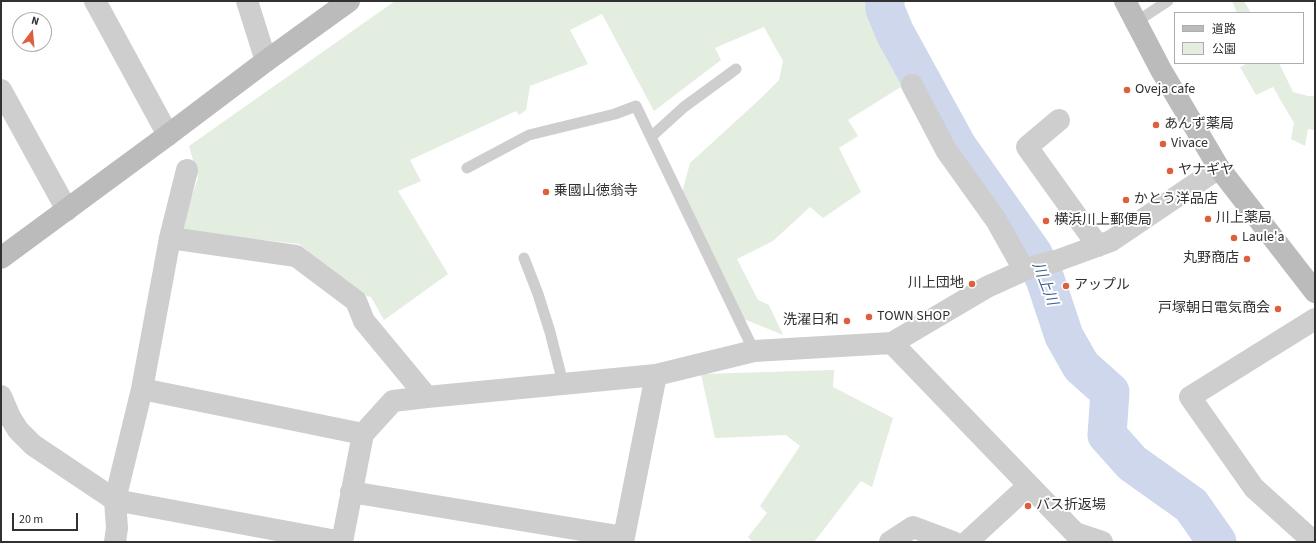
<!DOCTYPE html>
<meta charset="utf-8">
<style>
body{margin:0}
#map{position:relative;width:1316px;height:543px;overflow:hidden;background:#fff;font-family:"Source Sans 3","Noto Sans JP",sans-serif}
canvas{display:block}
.frame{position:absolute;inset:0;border:2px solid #313131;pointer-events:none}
.legend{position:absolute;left:1174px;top:12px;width:130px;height:52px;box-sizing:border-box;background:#fff;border:1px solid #adadad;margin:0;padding:5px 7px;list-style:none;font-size:12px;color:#313131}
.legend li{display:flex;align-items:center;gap:8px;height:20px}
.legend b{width:20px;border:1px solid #adadad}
.north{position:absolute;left:12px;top:12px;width:40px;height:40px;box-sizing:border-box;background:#fff;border:1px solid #adadad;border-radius:50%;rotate:16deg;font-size:11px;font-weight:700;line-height:16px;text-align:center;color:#313131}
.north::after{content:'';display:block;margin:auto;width:14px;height:18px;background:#dc603e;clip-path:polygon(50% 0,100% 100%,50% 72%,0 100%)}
.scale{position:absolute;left:12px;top:513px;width:66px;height:18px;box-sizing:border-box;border:2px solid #313131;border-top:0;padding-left:5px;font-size:12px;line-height:14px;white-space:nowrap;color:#313131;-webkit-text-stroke:3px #fff;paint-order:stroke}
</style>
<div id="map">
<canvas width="1316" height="543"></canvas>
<div class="frame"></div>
<ul class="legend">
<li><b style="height:5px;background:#bbb"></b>道路</li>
<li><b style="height:11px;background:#e3ede0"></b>公園</li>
</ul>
<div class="north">N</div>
<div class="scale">20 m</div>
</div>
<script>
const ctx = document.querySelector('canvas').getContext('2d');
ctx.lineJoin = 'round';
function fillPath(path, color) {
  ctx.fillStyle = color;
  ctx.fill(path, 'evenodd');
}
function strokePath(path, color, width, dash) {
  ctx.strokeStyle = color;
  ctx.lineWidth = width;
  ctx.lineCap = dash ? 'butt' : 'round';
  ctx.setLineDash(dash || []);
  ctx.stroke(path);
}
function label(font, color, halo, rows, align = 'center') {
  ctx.font = font + ' "Source Sans 3","Noto Sans JP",sans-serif';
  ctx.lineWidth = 4;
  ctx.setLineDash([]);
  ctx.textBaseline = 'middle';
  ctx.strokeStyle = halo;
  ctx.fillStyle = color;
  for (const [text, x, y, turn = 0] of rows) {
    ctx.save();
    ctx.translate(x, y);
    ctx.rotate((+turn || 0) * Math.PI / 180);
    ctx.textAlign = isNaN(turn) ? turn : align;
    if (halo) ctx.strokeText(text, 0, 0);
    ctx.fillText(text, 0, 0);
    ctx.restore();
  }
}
const green = new Path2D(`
 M395,1H882C881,20 904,61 912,80L848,120L858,136L839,148L861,192L823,218L810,207L773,241L737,259L758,300L769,305L783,335L744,319L682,193L690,163L760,99L779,80L783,61L764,27L715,48L721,60L654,111L602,14L570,30L588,64L530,86L526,110L519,115L516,111L410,160L421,181L398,191L448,274L384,320L371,297L364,295L299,244L185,231L182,224L198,178L189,146Z
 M1232,1H1244L1251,13H1237Z
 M1248,63H1279L1293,92L1308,96H1315V130L1308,129L1305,146L1291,139L1294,123L1273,87L1256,95L1240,67Z
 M834,370L833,387L893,418L872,487L861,481L814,542H753L748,537L767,513L760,506L800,446L786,435L715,438L701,374Z`);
const river = new Path2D(`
 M885,1V9L895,33L957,146L1033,254L1045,279L1064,336L1081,366L1110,392L1107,435L1132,463L1191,505L1217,542`);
const lane = new Path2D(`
 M1136,22L1168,1
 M651,137L684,107L736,69
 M467,168L529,135L615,114L636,106L754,351
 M524,258L538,294L550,332L563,383`);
const street = new Path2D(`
 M95,1L168,135
 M247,1L266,61
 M912,85L946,150L996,220L1024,270
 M1,90L67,210
 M1059,120L1027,147L1098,246
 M170,238L296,256L356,301L364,321L427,397
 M892,343L1075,533L1102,542
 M142,389L363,434
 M1,396L10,417L18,430L33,445L115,500L342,542
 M351,492L624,537
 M115,542L117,528L115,500L142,389L170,238L187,170
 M342,542L363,434L393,401L427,397L656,375L754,351L892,343L987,287L1029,268L1056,261L1111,241L1219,168
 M623,542L656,375
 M890,542L913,527L953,542
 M967,542L1028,486
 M1314,542L1254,488L1190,397L1315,319`);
const secondary = new Path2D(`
 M1125,1L1161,70L1219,168L1315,292
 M1,258L168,135L266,61L349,1`);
const markers = [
 [1127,90,4,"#dc603e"],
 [1156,125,4,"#dc603e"],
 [1163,144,4,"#dc603e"],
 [1170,171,4,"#dc603e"],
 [546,192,4,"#dc603e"],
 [1126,200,4,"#dc603e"],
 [1208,219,4,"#dc603e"],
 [1046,221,4,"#dc603e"],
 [1234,238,4,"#dc603e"],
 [1247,259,4,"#dc603e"],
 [972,284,4,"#dc603e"],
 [1066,286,4,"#dc603e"],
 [1278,309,4,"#dc603e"],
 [869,317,4,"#dc603e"],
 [847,321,4,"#dc603e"],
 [1028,506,4,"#dc603e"]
];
const poiNames = [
 ["Oveja cafe",1135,90],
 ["あんず薬局",1164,125],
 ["Vivace",1171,144],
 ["ヤナギヤ",1178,171],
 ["乗國山徳翁寺",554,192],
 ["かとう洋品店",1134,200],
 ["川上薬局",1216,219],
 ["横浜川上郵便局",1054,221],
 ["Laule'a",1242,238],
 ["丸野商店",1239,259,"right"],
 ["川上団地",964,284,"right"],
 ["アップル",1074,286],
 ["戸塚朝日電気商会",1270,309,"right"],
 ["TOWN SHOP",877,317],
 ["洗濯日和",839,321,"right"],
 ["バス折返場",1036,506]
];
const waterNames = [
 ["川上川",1044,284,69]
];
fillPath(green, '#e3ede0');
strokePath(river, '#ced7eb', 39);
strokePath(lane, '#cecece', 11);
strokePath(street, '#cecece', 22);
strokePath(secondary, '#bbb', 22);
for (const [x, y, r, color] of markers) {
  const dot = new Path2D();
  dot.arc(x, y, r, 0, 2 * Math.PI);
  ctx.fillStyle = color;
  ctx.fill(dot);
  strokePath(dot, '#fff', 1.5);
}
label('14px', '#313131', '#fff', poiNames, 'left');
label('italic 15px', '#425c8f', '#fff', waterNames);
</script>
